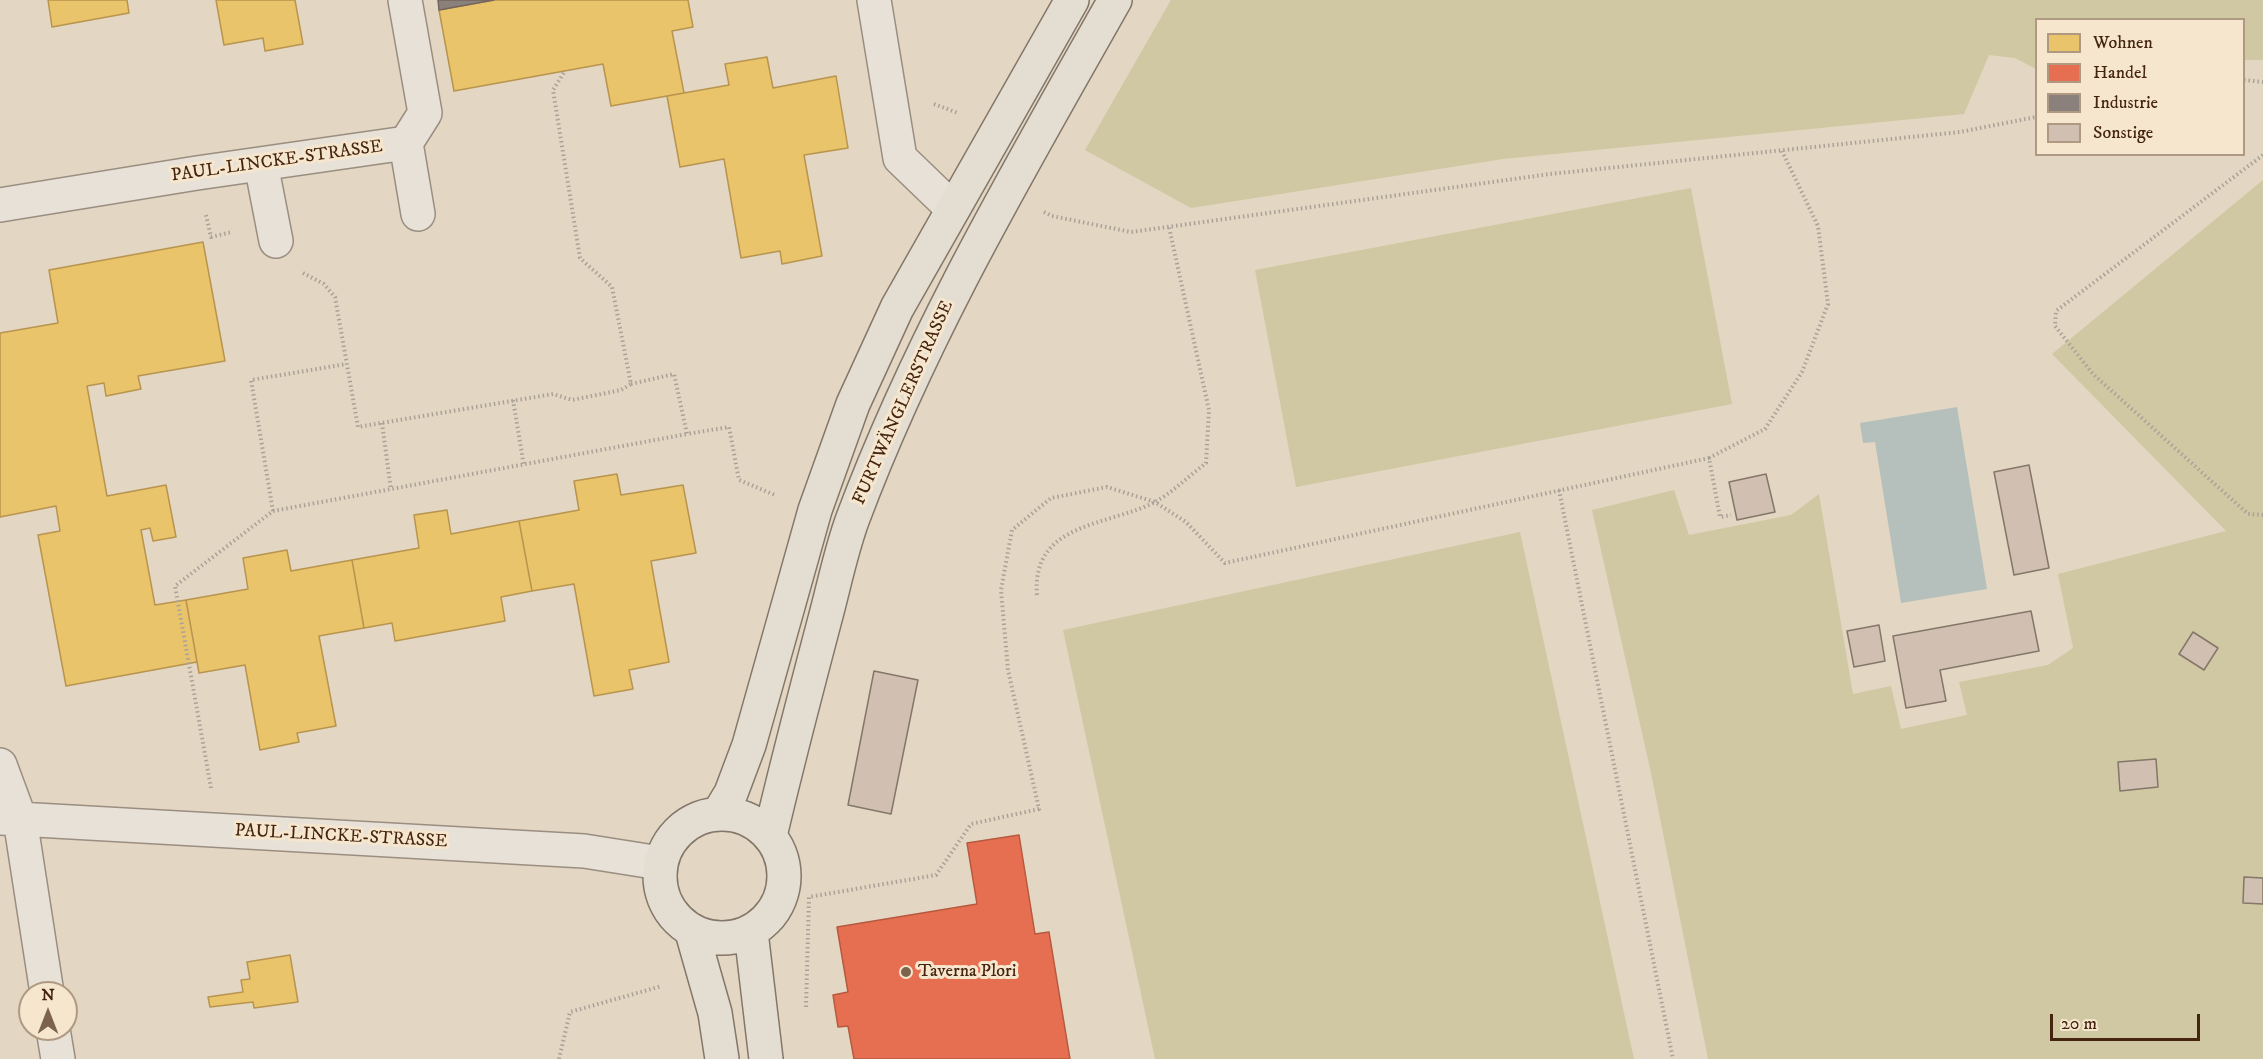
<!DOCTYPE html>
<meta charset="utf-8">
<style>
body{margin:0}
#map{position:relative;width:2263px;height:1059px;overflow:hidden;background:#e3d6c2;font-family:"IM FELL DW Pica",serif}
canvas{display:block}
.legend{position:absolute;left:2035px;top:18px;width:210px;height:138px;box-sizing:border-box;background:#f6e6ce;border:2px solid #af9982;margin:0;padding:8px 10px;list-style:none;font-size:18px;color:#452510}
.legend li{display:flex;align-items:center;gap:12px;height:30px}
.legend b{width:30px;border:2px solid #af9982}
.north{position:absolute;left:18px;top:981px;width:60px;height:60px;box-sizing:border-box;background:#f6e6ce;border:2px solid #af9982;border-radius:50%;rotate:0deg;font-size:16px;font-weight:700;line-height:24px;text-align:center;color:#452510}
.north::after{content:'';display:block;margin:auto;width:21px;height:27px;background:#7c634e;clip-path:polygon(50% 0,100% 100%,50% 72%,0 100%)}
.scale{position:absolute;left:2050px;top:1014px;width:150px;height:27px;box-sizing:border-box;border:3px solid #452510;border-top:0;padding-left:8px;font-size:18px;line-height:21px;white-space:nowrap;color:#452510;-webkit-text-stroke:4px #f6e6ce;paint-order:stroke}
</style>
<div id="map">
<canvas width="2263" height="1059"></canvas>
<ul class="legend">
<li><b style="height:16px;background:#e9c46a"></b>Wohnen</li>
<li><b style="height:16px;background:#e76f51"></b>Handel</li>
<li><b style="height:16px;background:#8a817c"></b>Industrie</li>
<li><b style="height:16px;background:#d1bfb2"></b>Sonstige</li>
</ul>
<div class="north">N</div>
<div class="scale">20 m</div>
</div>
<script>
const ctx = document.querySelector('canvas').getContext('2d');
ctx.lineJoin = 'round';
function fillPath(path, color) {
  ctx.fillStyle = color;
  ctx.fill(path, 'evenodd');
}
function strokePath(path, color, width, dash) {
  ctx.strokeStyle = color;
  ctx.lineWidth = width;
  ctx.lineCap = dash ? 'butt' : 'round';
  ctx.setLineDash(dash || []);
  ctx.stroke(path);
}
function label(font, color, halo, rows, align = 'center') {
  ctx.font = font + ' "IM FELL DW Pica",serif';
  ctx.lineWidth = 6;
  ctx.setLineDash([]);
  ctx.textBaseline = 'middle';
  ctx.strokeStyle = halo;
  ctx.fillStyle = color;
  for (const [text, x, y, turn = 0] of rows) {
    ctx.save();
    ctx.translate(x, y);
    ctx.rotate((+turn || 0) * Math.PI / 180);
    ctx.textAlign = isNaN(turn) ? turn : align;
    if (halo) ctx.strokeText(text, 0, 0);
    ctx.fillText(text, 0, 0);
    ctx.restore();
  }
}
const green = new Path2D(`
 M1171,0H2263V60H2244V20H2036V69L2015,58L1989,55L1964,114L1503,159L1191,208L1085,150Z
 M2263,180V1059H1708L1651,773L1592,510L1674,490L1689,535L1791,515L1819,494L1853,694L1891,686L1901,729L1967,715L1959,682L2048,665L2073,648L2058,574L2226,531L2052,354Z
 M1691,188L1732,404L1296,487L1255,270Z
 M1520,532L1634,1059H1155L1063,630Z`);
const water = new Path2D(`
 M1957,407L1987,589L1901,603L1875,442L1863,443L1860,423Z`);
const homes = new Path2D(`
 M48,0H127L129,13L52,27Z
 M216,0H295L303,44L265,51L263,38L224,45Z
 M494,0H688L693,27L672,31L684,93L611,106L603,64L454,91L439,10Z
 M767,57L773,88L836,76L848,148L804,155L822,256L782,264L780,251L741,258L724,159L680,167L667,96L729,85L725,64Z
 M203,242L225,361L138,376L141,389L106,396L104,383L87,386L107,496L166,485L176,537L153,541L150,528L141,530L155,605L186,600L197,662L66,686L38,535L60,531L56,506L0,517V333L58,323L49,270Z
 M617,474L621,495L683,485L696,553L651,561L669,662L629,670L633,689L594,696L574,584L532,591L519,521L579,510L574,481Z
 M447,510L451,534L519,521L532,591L501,597L505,621L395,641L392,623L364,628L352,560L419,548L414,515Z
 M287,550L291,571L352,560L364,628L319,636L336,726L297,733L299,742L260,750L245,665L199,673L186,600L248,589L243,558Z
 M290,955L298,1002L254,1008L253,1002L210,1007L208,997L243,992L241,980L250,979L247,962Z`);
const shops = new Path2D(`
 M1019,835L1035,934L1049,932L1070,1059H854L848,1026L838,1027L833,995L848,992L837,927L977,904L967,843Z`);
const industry = new Path2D(`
 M438,0H494L439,10Z`);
const building = new Path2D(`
 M2029,465L2049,568L2014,575L1994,472Z
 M1766,474L1775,512L1737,520L1729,482Z
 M2031,611L2039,651L1940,670L1946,701L1906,708L1893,636Z
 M1879,625L1885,661L1854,667L1847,631Z
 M2193,632L2218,648L2204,670L2179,654Z
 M874,671L918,680L891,814L848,805Z
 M2156,759L2158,787L2120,791L2118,762Z
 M2244,877L2263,878V904L2243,903Z`);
const path = new Path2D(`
 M2244,80L2263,82
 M934,104L958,113
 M2263,155L2056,311L2055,326L2093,374L2248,514L2263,515
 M1044,212L1052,216L1131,232L1550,174L1960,132L2036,117
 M206,215L211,237L232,232
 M303,273L324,284L335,297L358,427L553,394L572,400L621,390L631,384L612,287L580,258L553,90L565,71
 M631,384L674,374L687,434L729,427L739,480L775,495
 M513,400L524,466
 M382,423L391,490
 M1709,458L1765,429L1802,372L1828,304L1818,226L1782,151
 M1559,490L1673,1059
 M273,511L251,380L346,364
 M1037,595C1031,522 1109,526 1155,502C1173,492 1190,475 1206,463L1209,410L1169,227
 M211,788L175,586L273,511L687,434
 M806,1007L809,897L936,875L971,824L1039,809L1008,670L1001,590L1012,530L1051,498L1107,487L1155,502L1186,522L1225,563L1709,458L1720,517L1731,515
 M559,1059L570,1012L662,986`);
const minor = new Path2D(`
 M874,0L900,158L953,209
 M406,143L418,214
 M261,164L276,241
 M0,205L197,173L406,143L425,113L405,0
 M0,765L20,819L47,993
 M0,818L584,851L660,863
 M53,1029L58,1059`);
const major = new Path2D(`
 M719,813L731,793L749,745L815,510L853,404L897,308L1072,0
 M660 876a62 62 0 1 1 124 0a62 62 0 1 1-124 0Z
 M770,836C787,763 806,691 825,619C834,586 841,550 853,518C922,334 1019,170 1115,0
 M692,932L715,1013L722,1059
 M751,932L766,1059`);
const markers = [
 [906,972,6,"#7c634e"]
];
const streetNames = [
 ["PAUL-LINCKE-STRASSE",277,162,-8],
 ["FURTWÄNGLERSTRASSE",904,403,-66],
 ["PAUL-LINCKE-STRASSE",341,837,3]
];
const poiNames = [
 ["Taverna Plori",918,972]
];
fillPath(green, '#d0c8a2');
fillPath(water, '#b5c0bc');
fillPath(homes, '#e9c46a');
strokePath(homes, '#b8944f', 1.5);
fillPath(shops, '#e76f51');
strokePath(shops, '#b6593e', 1.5);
fillPath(industry, '#8a817c');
strokePath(industry, '#75655c', 1.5);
fillPath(building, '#d1bfb2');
strokePath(building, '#837769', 1.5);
strokePath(minor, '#9a8e81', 36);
strokePath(major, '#837769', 36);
strokePath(path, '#aaa298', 4, [1.5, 3]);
strokePath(minor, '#e8e1d7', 33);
strokePath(major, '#e4ddd1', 33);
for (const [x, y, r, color] of markers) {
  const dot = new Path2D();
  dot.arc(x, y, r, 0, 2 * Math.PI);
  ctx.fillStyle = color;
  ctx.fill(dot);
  strokePath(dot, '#f6e6ce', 2);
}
label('18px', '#452510', '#f6e6ce', streetNames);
label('18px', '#452510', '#f6e6ce', poiNames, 'left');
</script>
